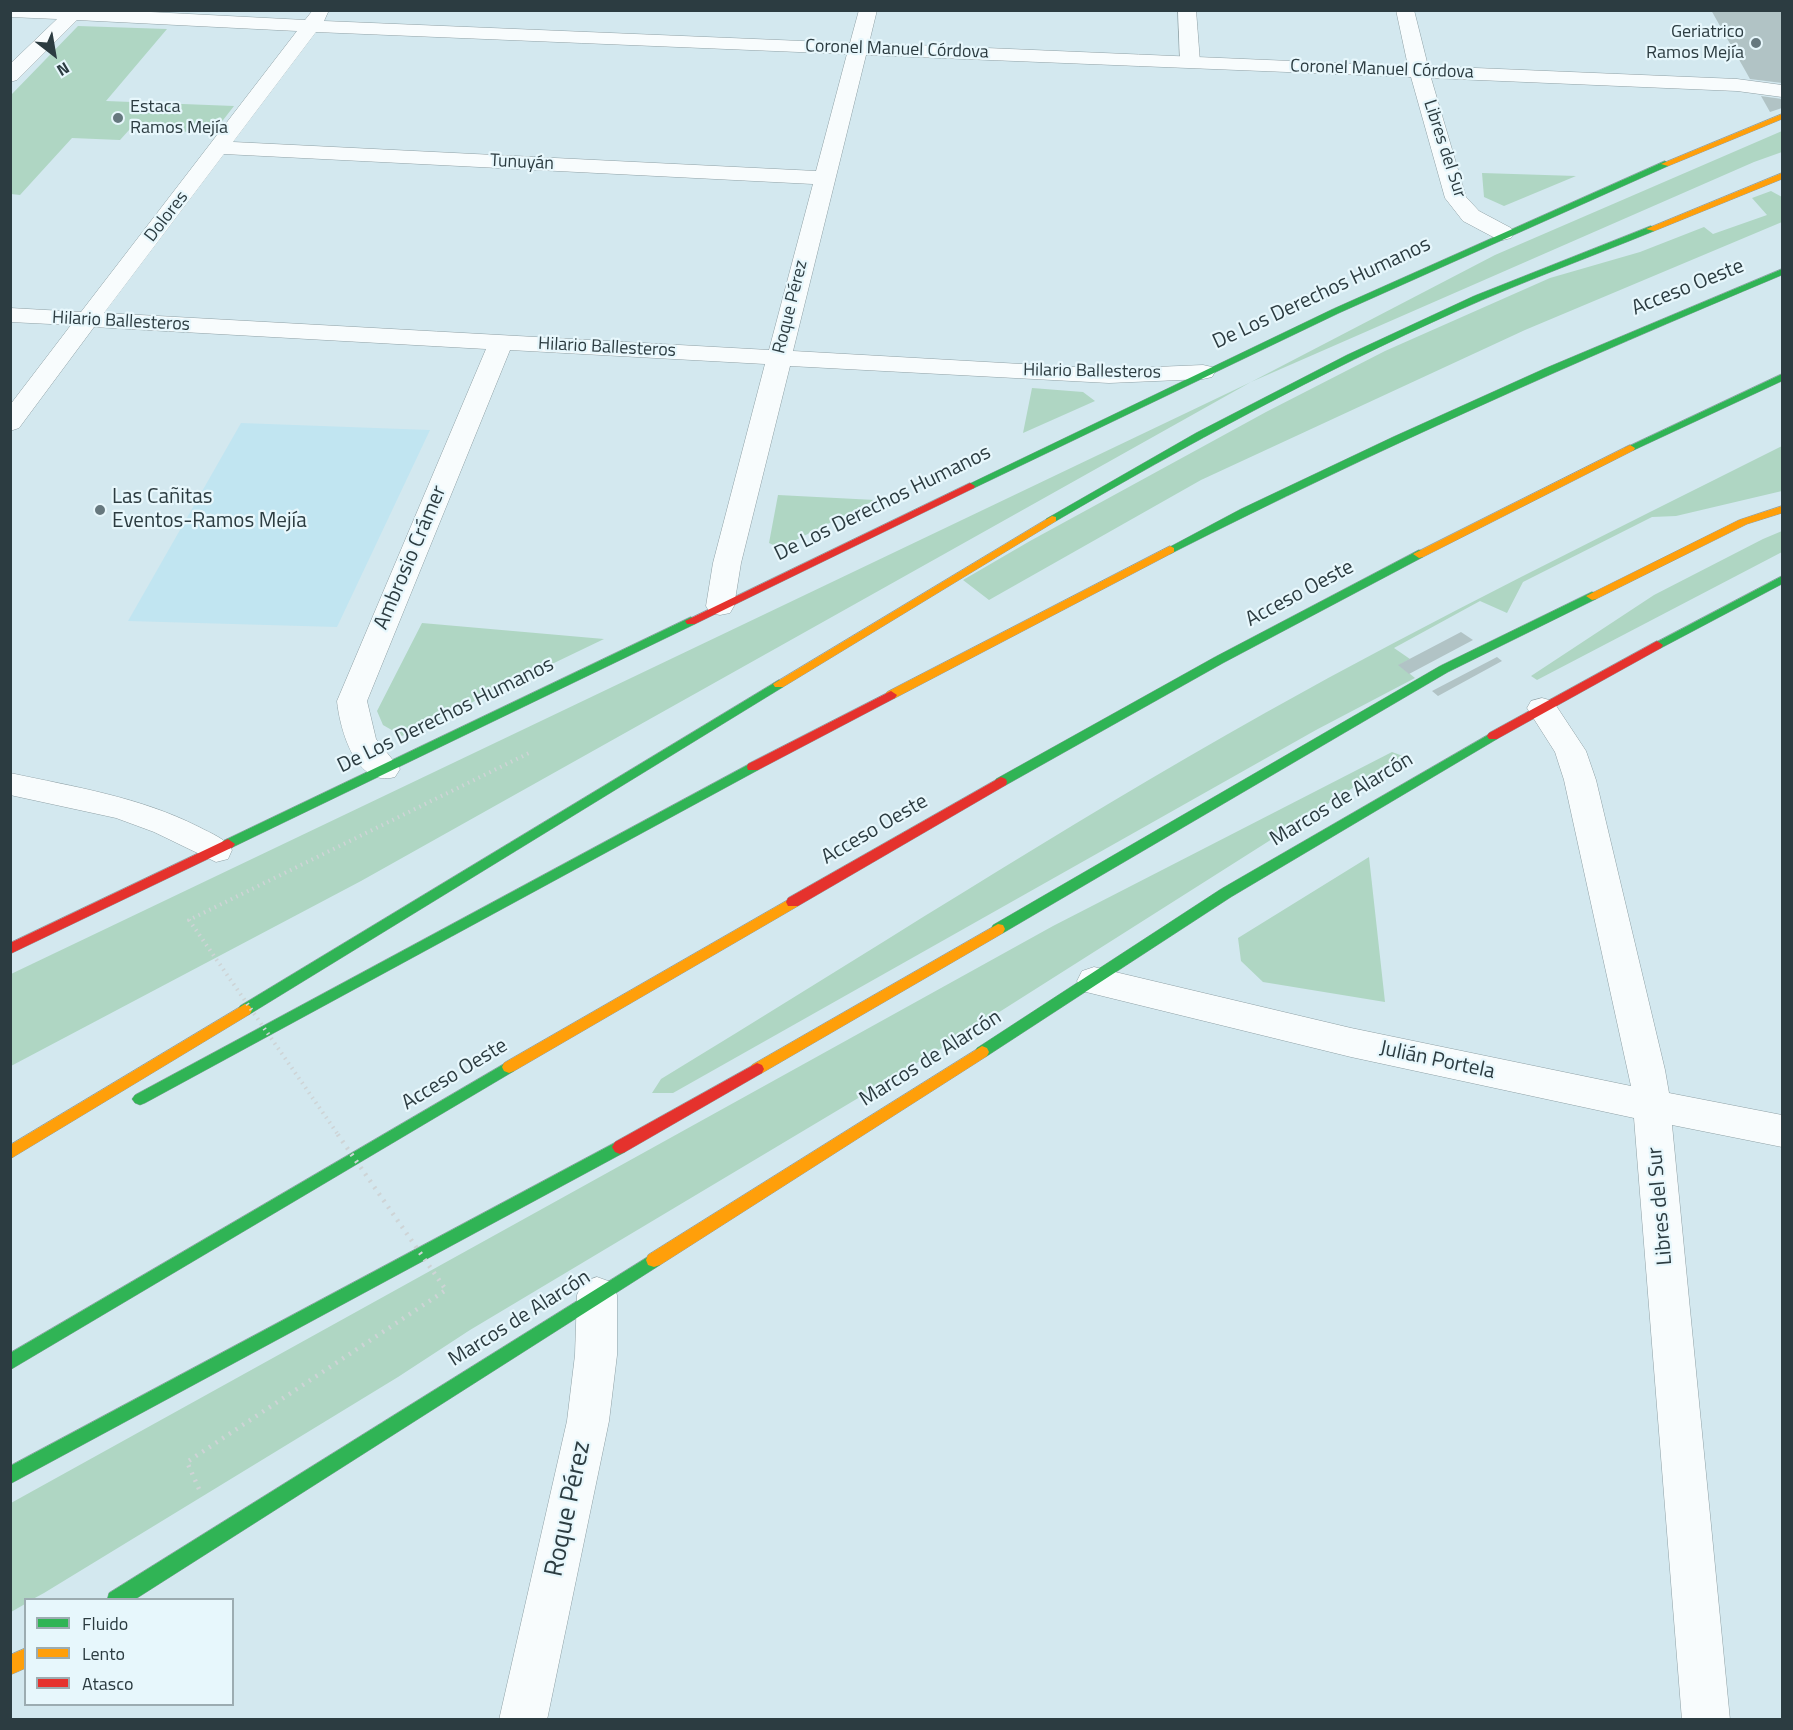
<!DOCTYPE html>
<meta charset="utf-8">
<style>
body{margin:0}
#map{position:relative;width:1793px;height:1730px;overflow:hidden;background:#d3e8ef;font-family:"Titillium Web",sans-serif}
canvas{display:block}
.frame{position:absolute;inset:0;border:12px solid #2c3c41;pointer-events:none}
.legend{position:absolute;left:24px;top:1598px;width:210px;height:108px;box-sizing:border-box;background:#e7f7fc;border:2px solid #9cacb1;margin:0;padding:8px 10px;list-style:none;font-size:18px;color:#2c3c41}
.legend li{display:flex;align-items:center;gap:12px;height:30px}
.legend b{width:30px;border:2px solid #9cacb1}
.north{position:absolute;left:24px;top:24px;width:60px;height:60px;-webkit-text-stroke:4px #e7f7fc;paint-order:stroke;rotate:149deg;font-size:16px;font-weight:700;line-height:24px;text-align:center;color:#2c3c41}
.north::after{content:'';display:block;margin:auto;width:21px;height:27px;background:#2c3c41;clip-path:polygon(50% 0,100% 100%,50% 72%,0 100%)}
</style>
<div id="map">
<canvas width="1793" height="1730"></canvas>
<div class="frame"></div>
<ul class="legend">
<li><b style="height:8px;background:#30b455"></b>Fluido</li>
<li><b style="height:8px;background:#ff9f0a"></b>Lento</li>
<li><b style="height:8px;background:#e5322d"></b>Atasco</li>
</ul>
<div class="north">N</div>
</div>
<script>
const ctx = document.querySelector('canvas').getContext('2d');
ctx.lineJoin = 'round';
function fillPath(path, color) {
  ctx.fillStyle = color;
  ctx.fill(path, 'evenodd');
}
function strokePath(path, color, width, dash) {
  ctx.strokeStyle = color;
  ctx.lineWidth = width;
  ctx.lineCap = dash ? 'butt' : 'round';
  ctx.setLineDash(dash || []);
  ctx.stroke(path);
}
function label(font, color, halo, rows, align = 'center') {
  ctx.font = font + ' "Titillium Web",sans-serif';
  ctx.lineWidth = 4.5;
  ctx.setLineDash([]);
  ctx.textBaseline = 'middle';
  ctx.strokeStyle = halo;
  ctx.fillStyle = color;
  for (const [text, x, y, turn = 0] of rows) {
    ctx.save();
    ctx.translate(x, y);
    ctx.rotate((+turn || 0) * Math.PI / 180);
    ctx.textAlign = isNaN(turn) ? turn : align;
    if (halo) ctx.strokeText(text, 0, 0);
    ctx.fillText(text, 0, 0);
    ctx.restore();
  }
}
const built = new Path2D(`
 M241,423L430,430L337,627L128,621Z`);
const green = new Path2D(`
 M78,26L167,29L106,101L234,106L213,133L130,129L120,140L72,138L20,195L11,194V95Z
 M1782,131V152L1754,162L1251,382L361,881L11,1066V974L1251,382L1495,255Z
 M1482,173L1576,176L1504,206L1484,197Z
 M1771,191L1782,197V222L1525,330L1201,480L989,600L963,580L1030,541L1266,412L1385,351L1550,278L1640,252L1704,227L1713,234L1767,215L1752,198Z
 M1032,388L1083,392L1095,401L1023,433Z
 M1782,446V491L1676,516L1652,517L1523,582L1507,613L1480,601L1394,648L1410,659L1399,665L1415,678L1316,730L673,1093H652L661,1079C862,957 1060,828 1265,713C1434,618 1609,533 1782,446Z
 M778,495L875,500L780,548L769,543Z
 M1782,531V552L1537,680L1531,676L1654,595L1763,539Z
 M422,623L604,639L402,736L383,725L377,711Z
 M1392,752L1403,756L952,1042L470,1330L398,1377L44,1593L33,1599L26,1600L25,1604L11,1612V1503L1053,926Z
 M1369,857L1385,1002L1263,982L1241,961L1238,938Z`);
const building = new Path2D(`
 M1711,10H1782V83L1750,79Z
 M1761,96L1782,99V108L1770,112Z
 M1461,632L1473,640L1409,674L1398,665Z
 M1497,657L1502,661L1438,696L1432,691Z`);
const lane = new Path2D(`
 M1178,10H1196L1200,62L1197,66H1183L1180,62Z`);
const street = new Path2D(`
 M10,10H112L305,20L313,10H329L324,21L850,43L859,10H877L869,43L1408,66L1396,10H1414L1428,66L1737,79L1782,85V97L1737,91L1431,78L1466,197L1479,211L1511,228L1514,233L1511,238L1503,240L1495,238L1463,221L1445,198L1411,77L866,55L793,351L1109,369L1203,365L1212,367L1215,372L1212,377L1203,379L1109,383L790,366L741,563L734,606L730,613L720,615L710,613L706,606L713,563L765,364L510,350L367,701L376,739L400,769L395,777C356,788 340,730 337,701L486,349L94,327L19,428L10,431V405L71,325L10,322V308L81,312L297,31L77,20L17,80L10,82V64L57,19L10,17ZM316,32L847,54L816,171L233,142ZM224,154L813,184L769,350L104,313Z
 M1542,698L1553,701L1586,751L1596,780L1665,1070L1669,1093L1782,1115V1147L1672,1125L1730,1720H1682L1634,1118L1351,1057L1082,991L1077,981L1082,971L1094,967L1351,1028L1631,1086L1564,780L1555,752L1527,708L1531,701Z
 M10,773C75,787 140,797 199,827C212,834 225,838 232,850L228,859L216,862L154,832L116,818L10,795Z
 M597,1277L611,1282L617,1295V1355L609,1421L547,1720H499L567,1421L575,1355L577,1295L583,1282Z`);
const fast = new Path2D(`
 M1665,161L1669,164L1668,166L1339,313L974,488L970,489L965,486L1333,309Z
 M1651,226L1656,229L1654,231C1588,258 1522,282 1457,311C1319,373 1186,445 1056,521H1048L1046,519L1196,433L1347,355L1474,296Z
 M1782,269V275C1577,361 1373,451 1174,552L1170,554L1164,550L1241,509L1393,437L1546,368Z
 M1782,374V381L1634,450L1630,451L1625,448Z
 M1419,550L1423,551V557L1223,663L1006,785H996L995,782L996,779L1215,657Z
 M1782,576V584L1661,648H1653L1651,645Z
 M1592,592L1596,593L1598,596L1596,599L1448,672L1003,933H993L991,929L993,925L1440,666Z
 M691,617L697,621L695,624L233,847L228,849L221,844L223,841Z
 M779,680L783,681L785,684L783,687L250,1014L245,1016L240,1014L238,1010L240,1006Z
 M1493,732L1499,736L1497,739L1231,897L987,1056L982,1058L977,1056L975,1052L977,1048L1221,889Z
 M753,762L758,764L759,767L758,770L145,1103L140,1105L135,1103L132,1099L135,1095Z
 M509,1061L514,1063L516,1067L514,1071L10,1370V1353Z
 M620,1140L625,1142L628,1147L625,1152L10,1484V1466Z
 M654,1253L660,1255L662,1260L660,1265L134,1600H107L109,1593Z`);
const slow = new Path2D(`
 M1782,114V119L1668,166L1661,164Z
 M1782,173V179L1654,231L1646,229Z
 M1630,445L1635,448L1634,450L1423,557L1419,558L1413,554Z
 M1782,506V513L1747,524L1596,599L1592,600L1586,596L1739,520Z
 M1052,516L1056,517V521L783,687H775L773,684Z
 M1170,546L1174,548V552L895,698L891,699L885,695L887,692Z
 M793,897L798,898L800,902L798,906L514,1071L509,1073L504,1071L502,1067L504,1063Z
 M998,924L1003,925L1005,929L1003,933L762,1073L757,1075L752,1073L750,1069L752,1065Z
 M245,1004L250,1006L252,1010L250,1014L10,1159V1145Z
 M982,1046L987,1048L989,1052L987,1056L660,1265L654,1267L648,1265L646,1260L648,1255Z
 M26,1648V1668L10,1675V1655Z`);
const jam = new Path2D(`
 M970,483L975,486L974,488L695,624H687L685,621Z
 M1657,641L1663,645L1661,648L1497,739H1489L1487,736L1489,733Z
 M891,691L897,695L895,698L758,770H748L747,767L748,764Z
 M1001,777L1006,779L1007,782L1006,785L798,906H788L786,902L788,898Z
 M228,839L235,844L233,847L10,954V943Z
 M757,1063L762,1065L764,1069L762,1073L625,1152L620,1154L615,1152L612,1147L615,1142Z`);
const pathBridgeFar1 = new Path2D(`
 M337,1133L189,920L529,753`);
const pathBridge = new Path2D(`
 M199,1489L187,1462L446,1290L336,1132`);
const markers = [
 [1756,43,6,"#66787e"],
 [118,118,6,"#66787e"],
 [100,510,6,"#66787e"]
];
const farPoinames = [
 ["Geriatrico",1744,33],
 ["Ramos Mejía",1744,54],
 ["Estaca",130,108,"left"],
 ["Ramos Mejía",130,129,"left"]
];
const farStreetnames = [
 ["Coronel Manuel Córdova",897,50,2],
 ["Coronel Manuel Córdova",1382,70,2],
 ["Libres del Sur",1444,149,72],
 ["Tunuyán",522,163,3],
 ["Dolores",167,217,-52],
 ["Roque Pérez",791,307,-76],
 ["Hilario Ballesteros",121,322,3],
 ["Hilario Ballesteros",607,348,3],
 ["Hilario Ballesteros",1092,372,1]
];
const streetNames = [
 ["Acceso Oeste",1688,288,-22],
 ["De Los Derechos Humanos",1322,294,-25],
 ["De Los Derechos Humanos",883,504,-26],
 ["Ambrosio Crámer",411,558,-67],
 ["Acceso Oeste",1300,594,-28],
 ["De Los Derechos Humanos",446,716,-26],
 ["Marcos de Alarcón",1342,800,-31],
 ["Acceso Oeste",875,830,-30],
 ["Marcos de Alarcón",931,1059,-32],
 ["Julián Portela",1437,1061,12],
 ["Acceso Oeste",455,1075,-31],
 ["Libres del Sur",1661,1206,-95],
 ["Marcos de Alarcón",520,1319,-32]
];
const poiNames = [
 ["Las Cañitas",112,498],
 ["Eventos-Ramos Mejía",112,522]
];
const nearStreetnames = [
 ["Roque Pérez",569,1509,-78]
];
fillPath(built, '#c1e5f1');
fillPath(green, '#afd6c3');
fillPath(building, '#b1c3c5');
strokePath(lane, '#8fa0a5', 1);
strokePath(street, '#8fa0a5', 1);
strokePath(fast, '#8fa0a5', 1);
strokePath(slow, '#8fa0a5', 1);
strokePath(jam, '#8fa0a5', 1);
fillPath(lane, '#f8fcfd');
fillPath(street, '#f8fcfd');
fillPath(fast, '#30b455');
fillPath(slow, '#ff9f0a');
fillPath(jam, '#e5322d');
strokePath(pathBridgeFar1, '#ced4d6', 4, [1.5, 4.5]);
strokePath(pathBridge, '#ced4d6', 4.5, [2, 6]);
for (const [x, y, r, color] of markers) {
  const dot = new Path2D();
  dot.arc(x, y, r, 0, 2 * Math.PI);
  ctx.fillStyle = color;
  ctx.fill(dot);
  strokePath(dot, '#e7f7fc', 2);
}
label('18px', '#2c3c41', '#e7f7fc', farPoinames, 'right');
label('18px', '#2c3c41', '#e7f7fc', farStreetnames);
label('21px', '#2c3c41', '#e7f7fc', streetNames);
label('21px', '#2c3c41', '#e7f7fc', poiNames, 'left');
label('26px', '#2c3c41', '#e7f7fc', nearStreetnames);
</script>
